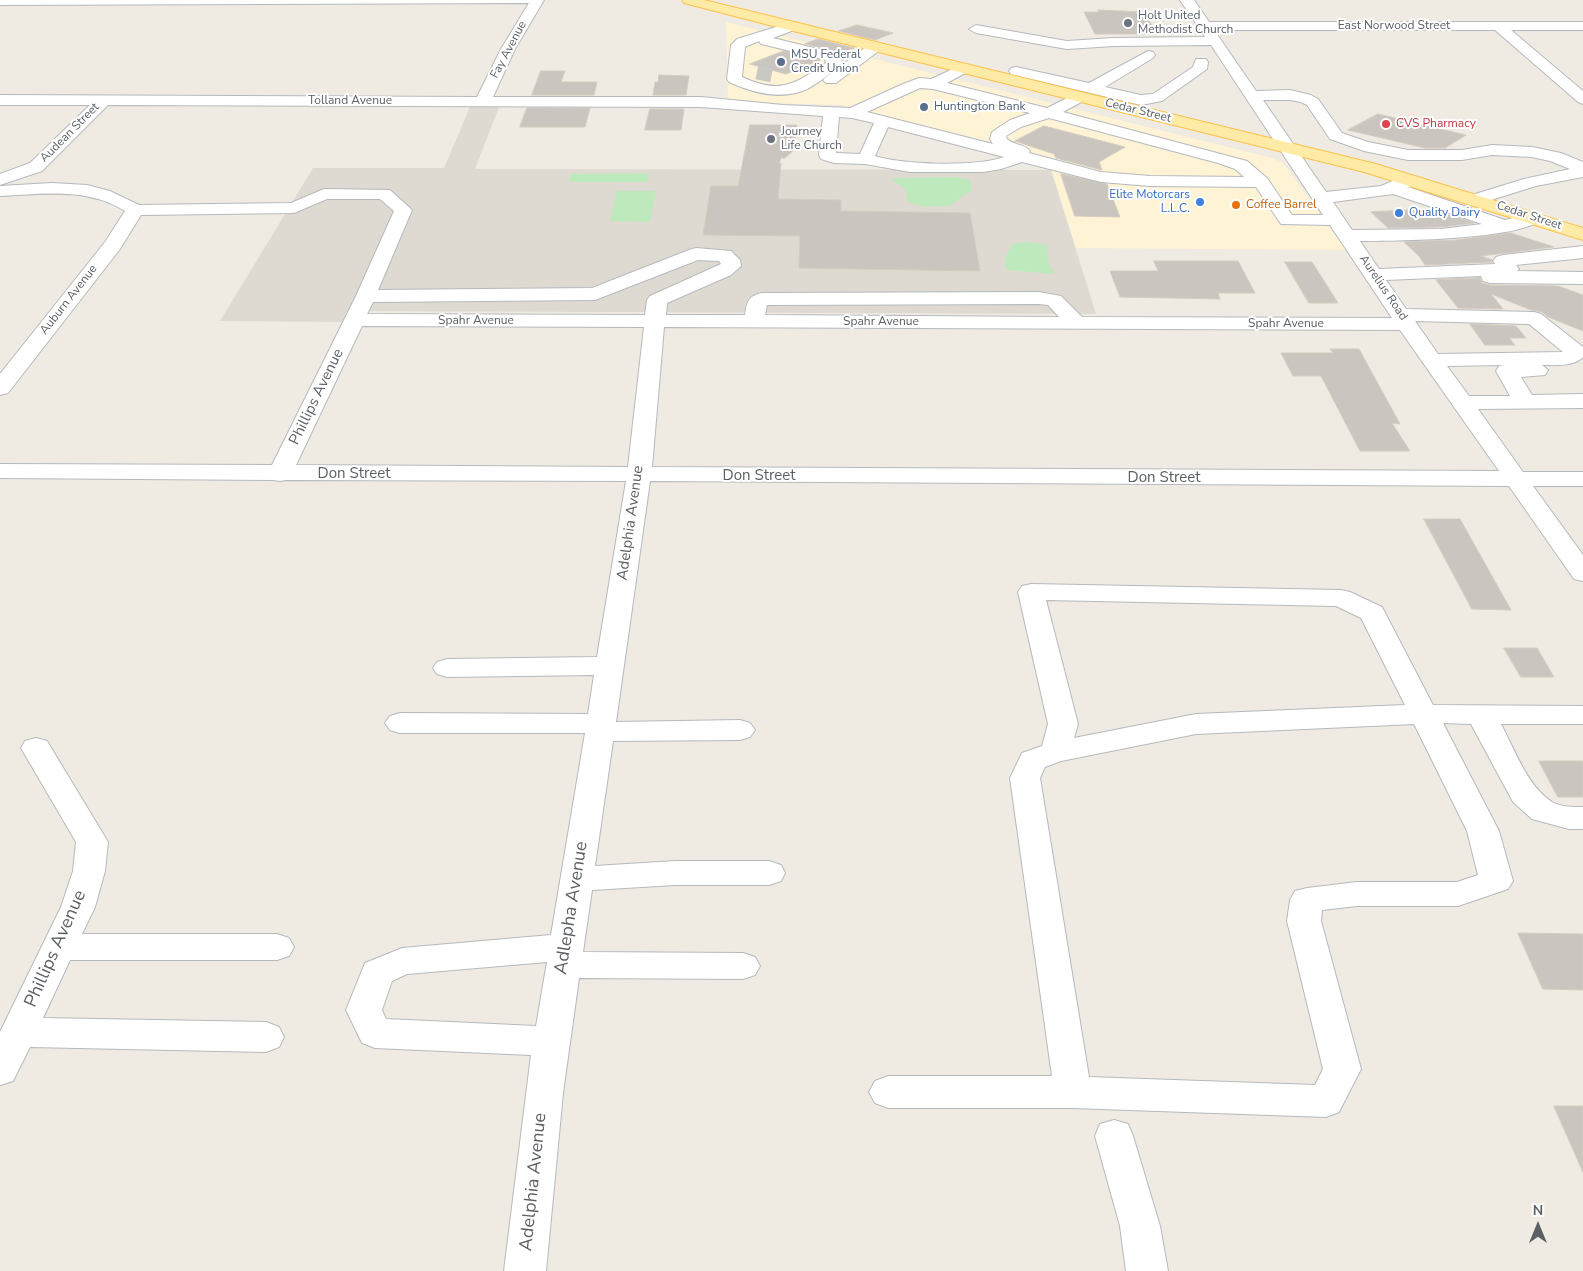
<!DOCTYPE html>
<style>
body{margin:0}
#map{position:relative;width:1583px;height:1271px;overflow:hidden;background:#efebe2;font-family:"Nunito Sans",sans-serif}
canvas{display:block}
.north{position:absolute;left:1513px;top:1201px;width:50px;height:50px;-webkit-text-stroke:4px #fff;paint-order:stroke;rotate:0deg;font-size:14px;font-weight:700;line-height:20px;text-align:center;color:#5a5f64}
.north::after{content:'';display:block;margin:auto;width:18px;height:22px;background:#5a5f64;clip-path:polygon(50% 0,100% 100%,50% 72%,0 100%)}
</style>
<div id="map">
<canvas width="1583" height="1271"></canvas>
<div class="north">N</div>
</div>
<script>
const ctx = document.querySelector('canvas').getContext('2d');
ctx.lineJoin = 'round';
function fillPath(path, color) {
  ctx.fillStyle = color;
  ctx.fill(path, 'evenodd');
}
function strokePath(path, color, width, dash) {
  ctx.strokeStyle = color;
  ctx.lineWidth = width;
  ctx.lineCap = dash ? 'butt' : 'round';
  ctx.setLineDash(dash || []);
  ctx.stroke(path);
}
function label(font, color, halo, rows, align = 'center') {
  ctx.font = font + ' "Nunito Sans",sans-serif';
  ctx.lineWidth = 4;
  ctx.setLineDash([]);
  ctx.textBaseline = 'middle';
  ctx.strokeStyle = halo;
  ctx.fillStyle = color;
  for (const [text, x, y, turn = 0] of rows) {
    ctx.save();
    ctx.translate(x, y);
    ctx.rotate((+turn || 0) * Math.PI / 180);
    ctx.textAlign = isNaN(turn) ? turn : align;
    if (halo) ctx.strokeText(text, 0, 0);
    ctx.fillText(text, 0, 0);
    ctx.restore();
  }
}
const commercial = new Path2D(`
 M726,22L1272,158L1283,163L1346,250L1076,248L1051,169L840,105L728,102Z`);
const education = new Path2D(`
 M470,107H499L475,169L1051,170L1096,314L347,311L342,322L220,321L313,168H444Z`);
const green = new Path2D(`
 M649,173L648,182H569L571,174Z
 M956,177L970,180L972,190L949,206L924,207L908,202L905,189L892,180L896,178Z
 M617,191H656L650,222L610,221Z
 M1027,242L1047,245L1049,265L1054,272L1052,274L1007,270C1001,259 1008,254 1012,244Z`);
const building = new Path2D(`
 M1098,10L1144,12L1157,34H1095L1084,12H1099Z
 M857,25L893,33L875,40L839,31Z
 M818,39L854,48L838,54L834,51L805,44Z
 M784,51L821,60L786,74L750,64Z
 M541,71H565L561,82H597L594,95H532Z
 M659,75L689,76L686,95H653L655,82H658Z
 M527,108H590L585,127H520Z
 M650,109H684L681,130H645Z
 M1378,114L1466,135L1445,148H1425L1348,130Z
 M750,125H797L794,150L785,158H781L779,164L781,163L778,199L841,200V211L970,213L980,271L799,268L800,236L703,235L711,186H738Z
 M1044,126L1125,147L1099,162L1102,170L1056,158L1054,154L1015,141Z
 M1061,174L1107,184L1120,217L1075,216Z
 M1431,209L1474,223L1441,227L1388,228L1371,212Z
 M1511,233L1554,247L1481,256L1492,260V262L1425,265L1419,256L1404,242L1456,240Z
 M1154,261H1238L1255,293H1218L1220,299L1120,297L1110,271H1158Z
 M1285,262H1312L1338,303H1309Z
 M1480,278L1482,283L1490,285L1558,286L1583,295V331L1548,317L1542,312L1531,310L1491,294L1503,309L1458,308L1436,280Z
 M1470,324L1516,326L1526,338H1509L1515,345H1485Z
 M1330,349H1359L1400,424L1392,423L1410,451H1360L1321,376H1293L1281,353H1333Z
 M1424,519H1460L1511,610L1472,609Z
 M1504,648H1537L1554,677H1521Z
 M1539,761H1583V797H1558Z
 M1518,933L1583,934V990L1543,989Z
 M1554,1106H1583V1172Z`);
const minorTunnel = new Path2D(`
 M757,72L772,75`);
const minor = new Path2D(`
 M0,0H544L515,49L493,97H701L783,105L850,108L903,84L919,78L931,79L964,64L969,65L971,68L969,71L947,83L1047,108L1075,94H1085L1088,97L1085,100L1063,112L1247,161L1267,178L1292,215H1323L1211,45L1114,46L1067,49L976,33L969,29L976,25L1067,41L1114,38L1205,37L1180,0H1194L1209,22H1583V30H1511L1583,91V104L1578,102L1495,30H1214L1256,91L1290,90L1311,95L1318,99L1342,133L1368,142L1408,150H1462L1492,145L1532,147L1561,153L1583,162V177L1536,186L1478,204L1472,203L1469,199L1472,195L1524,179L1570,169L1550,161L1532,157L1492,155L1462,160H1408L1364,151L1330,139L1307,105L1301,102L1290,100H1263L1326,192L1381,186L1402,177L1408,176L1414,177L1417,181L1414,185L1408,187L1505,220L1533,213L1539,214L1542,218C1527,240 1389,241 1360,241L1379,269L1495,264L1493,261L1496,257L1503,255L1583,246V258L1516,265L1519,269L1517,271L1583,272V284L1490,283L1483,281L1481,276L1386,280L1406,309L1534,312L1541,314L1583,347V357C1573,367 1555,365 1542,365L1548,370L1545,375L1521,377L1532,395L1583,394V408L1478,409L1523,472H1583V486H1533L1583,555V581L1574,579L1509,486L650,481L616,722L740,720L750,723L755,730L750,737L740,740L613,741L595,866L675,861H769L781,865L785,873L781,881L769,885H675L592,890L583,952L743,953L755,957L760,966L755,975L743,979L579,978L563,1093L546,1271H504L531,1055L375,1048L362,1043L346,1010L365,963L402,948L551,935L585,733H400L390,730L385,723L390,716L400,713L588,714L594,675L447,677L437,674L433,668L437,662L447,659L597,657L626,481L286,480L280,481L273,480L0,478V464L272,465L356,296L394,211L380,199H327L294,213L141,215L120,249L8,393L0,395V374L105,242L125,211C87,187 43,194 0,196V186L52,183L87,185L110,191L139,205L291,203L324,189L390,190L412,210L378,290L592,288L689,250L696,248L731,251L740,260L741,266L731,275L667,303L666,315H745C747,302 748,296 762,293L1039,292L1061,296L1082,317L1392,318L1330,225L1281,224L1256,187L1150,186L1101,182L1022,162L1001,169L983,172H910L865,164L834,163L821,159L819,155L823,116L701,107L108,105L42,171L0,185V174L30,163L90,105H0V95L477,97L501,49L529,3L0,5ZM920,88L933,89L1030,113L1010,120L992,132L990,139L993,144L867,112ZM839,117L852,118L874,123L860,154L836,153ZM1049,118L1218,163L1235,169L1244,177L1150,176L1101,172L1029,153L1030,151C1025,144 1013,145 1007,139L1006,136L1021,127ZM888,127L1004,157C977,167 904,165 875,156ZM1393,194L1482,224L1441,229L1352,230L1333,202ZM698,260L719,261L721,264L650,296L647,300L645,315L367,314L373,302L595,300ZM1039,304L1048,305L1059,317L765,315L767,305ZM1415,321L1529,324L1563,352L1438,354ZM362,326L644,327L628,467L296,465ZM664,327L1400,330L1499,471L652,467ZM1504,365L1499,366L1496,371L1510,396H1469L1447,366ZM547,962L536,1026L386,1019L382,1010L392,981L407,974Z
 M789,23L794,24L796,27L794,30L773,38L834,53L843,62L841,65C830,73 820,82 809,88C784,101 753,93 729,82L727,79L731,45L737,39ZM759,41L761,44L824,59L827,62C795,84 781,95 742,77L745,47Z
 M875,43L880,44L882,47L880,50L836,83H826L823,80L826,77L870,44Z
 M1148,51L1153,52L1155,55L1153,58L1105,87L1141,95L1153,94L1193,67L1196,59H1206L1208,62L1207,69L1162,101L1141,105L1011,74L1009,71L1011,68L1016,67L1089,83Z
 M1031,584L1341,590L1350,592L1382,607L1433,705L1583,706V724H1501C1515,750 1527,786 1552,802C1561,807 1573,807 1583,807V829H1569L1532,819L1513,802L1471,724L1443,723L1499,831L1513,881L1508,889L1458,906H1357L1322,910L1321,921L1361,1069L1339,1112L1326,1117L1073,1108H888L875,1103L869,1092L875,1081L888,1076H1052L1010,778L1022,753L1042,746L1048,724L1018,592L1022,586ZM1046,600L1336,606L1361,618L1405,705L1196,714L1074,738L1078,724ZM1414,724L1467,831L1478,875L1457,882H1357L1307,888L1295,891L1290,900L1287,921L1323,1069L1315,1085L1089,1077L1040,778L1045,767L1061,761L1196,734Z
 M36,738L47,741L108,842L105,871L95,907L82,934H277L289,938L294,947L289,956L277,960H70L43,1018L266,1022L279,1027L284,1037L279,1047L266,1052L30,1047L13,1081L0,1085V1032L61,907L73,871L76,842L21,748L25,741Z
 M1114,1120L1128,1124L1133,1136L1160,1226L1168,1271H1126L1120,1226L1095,1136L1100,1124Z`);
const major = new Path2D(`
 M682,0H704L1376,164L1583,228V240L1364,172L769,25L684,3Z`);
const markers = [
 [1128,23,5,"#6b7280"],
 [781,62,5,"#5c6f8a"],
 [924,107,5,"#5c6f8a"],
 [1386,124,5,"#e0444e"],
 [771,139,5,"#6b7280"],
 [1200,202,5,"#3f7fe0"],
 [1236,205,5,"#e8710a"],
 [1399,213,5,"#3f7fe0"]
];
const farWorshipnames = [
 ["Holt United",1138,16],
 ["Methodist Church",1138,30],
 ["Journey",781,132],
 ["Life Church",781,146]
];
const farStreetnames = [
 ["East Norwood Street",1394,26],
 ["Fay Avenue",509,50,-62],
 ["Tolland Avenue",350,101],
 ["Cedar Street",1138,111,14],
 ["Audean Street",70,133,-45],
 ["Cedar Street",1529,216,18],
 ["Aurelius Road",1383,288,56],
 ["Auburn Avenue",69,300,-52],
 ["Spahr Avenue",476,321],
 ["Spahr Avenue",881,322],
 ["Spahr Avenue",1286,324]
];
const farServicenames = [
 ["MSU Federal",791,55],
 ["Credit Union",791,69],
 ["Huntington Bank",934,107]
];
const farHealthnames = [
 ["CVS Pharmacy",1396,124]
];
const farShopnames = [
 ["Elite Motorcars",1190,195],
 ["L.L.C.",1190,209],
 ["Quality Dairy",1409,213,"left"]
];
const farFoodnames = [
 ["Coffee Barrel",1246,205]
];
const streetNames = [
 ["Phillips Avenue",317,397,-64],
 ["Don Street",354,474],
 ["Don Street",759,476],
 ["Don Street",1164,478],
 ["Adelphia Avenue",631,523,-82]
];
const nearStreetnames = [
 ["Adlepha Avenue",572,908,-81],
 ["Phillips Avenue",56,949,-66],
 ["Adelphia Avenue",534,1182,-84]
];
fillPath(commercial, '#fff3d6');
fillPath(education, '#dedad1');
fillPath(green, '#bee9bc');
fillPath(building, '#cac5bf');
strokePath(building, '#d4ccc0', 1);
strokePath(minorTunnel, '#cac8c2', 15, [15, 8]);
strokePath(minor, '#b5b9be', 2);
strokePath(major, '#fec14b', 2);
fillPath(minor, '#fff');
fillPath(major, '#ffeba6');
for (const [x, y, r, color] of markers) {
  const dot = new Path2D();
  dot.arc(x, y, r, 0, 2 * Math.PI);
  ctx.fillStyle = color;
  ctx.fill(dot);
  strokePath(dot, '#fff', 2);
}
label('12px', '#5b616d', '#fff', farWorshipnames, 'left');
label('12px', '#5a5f64', '#fff', farStreetnames);
label('12px', '#4e5e75', '#fff', farServicenames, 'left');
label('12px', '#be3a42', '#fff', farHealthnames, 'left');
label('12px', '#366cbe', '#fff', farShopnames, 'right');
label('12px', '#c56008', '#fff', farFoodnames, 'left');
label('15px', '#5a5f64', '#fff', streetNames);
label('18px', '#5a5f64', '#fff', nearStreetnames);
</script>
